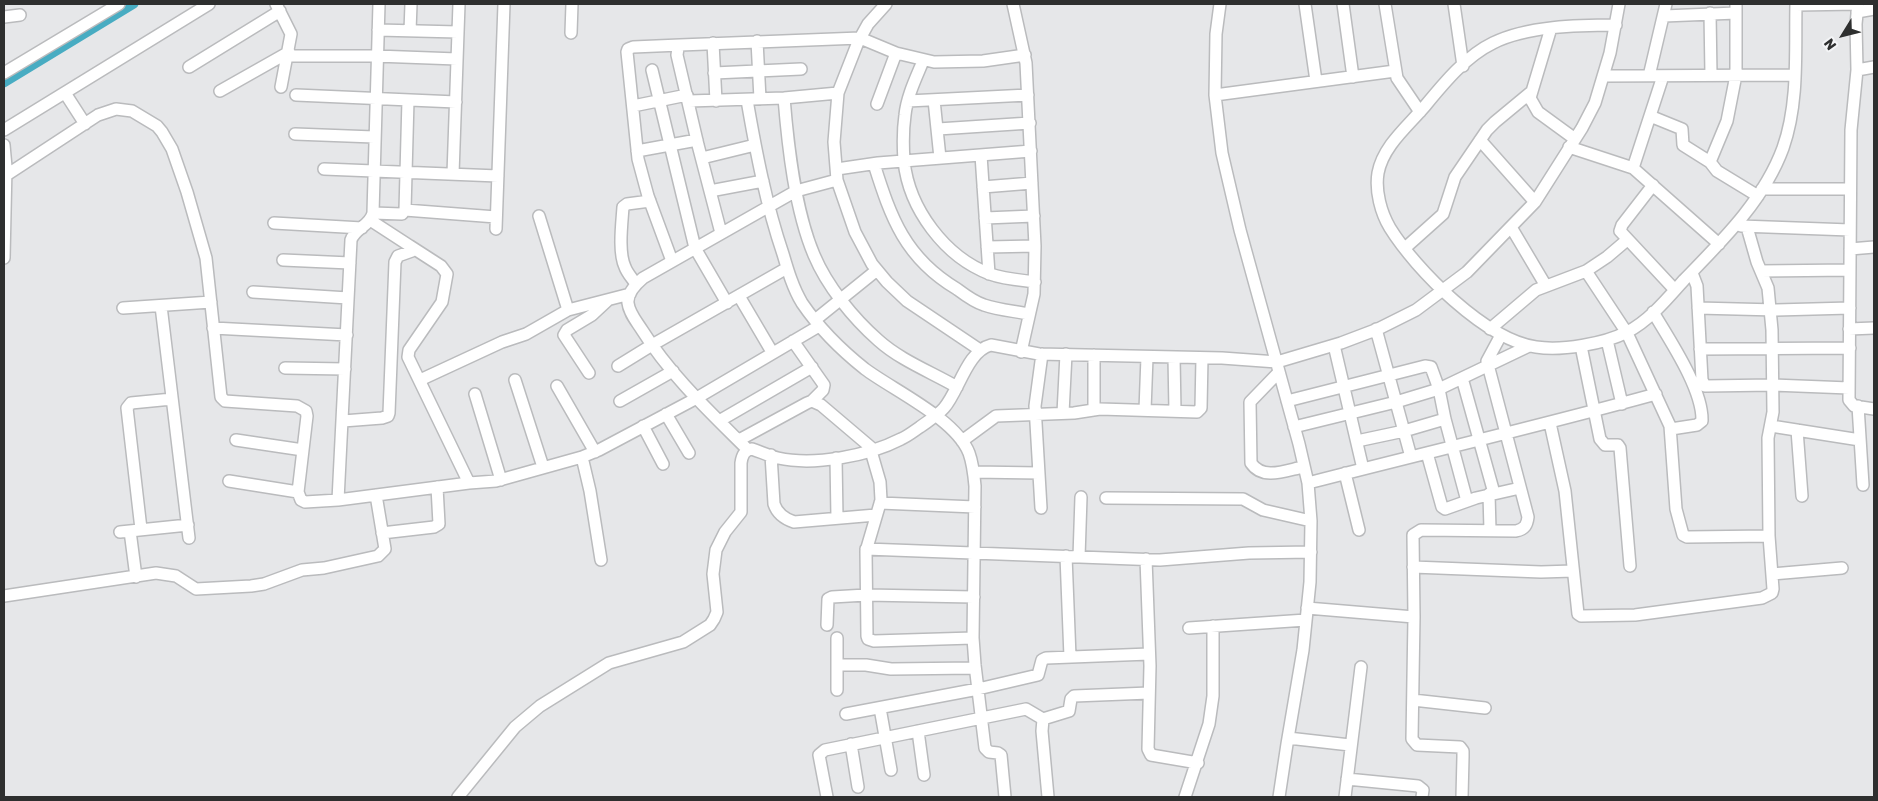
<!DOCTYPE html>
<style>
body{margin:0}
#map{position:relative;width:1878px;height:801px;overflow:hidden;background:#e6e7e9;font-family:Rubik,sans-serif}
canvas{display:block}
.frame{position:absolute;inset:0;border:5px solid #2e2f2f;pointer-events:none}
.north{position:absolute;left:1818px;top:10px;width:50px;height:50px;-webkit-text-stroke:4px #f3f4f6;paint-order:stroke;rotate:234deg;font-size:14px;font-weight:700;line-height:20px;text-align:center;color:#2e2f2f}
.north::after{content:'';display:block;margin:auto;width:18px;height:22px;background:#2e2f2f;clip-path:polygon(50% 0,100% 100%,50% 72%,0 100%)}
</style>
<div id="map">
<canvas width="1878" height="801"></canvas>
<div class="frame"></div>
<div class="north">N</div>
</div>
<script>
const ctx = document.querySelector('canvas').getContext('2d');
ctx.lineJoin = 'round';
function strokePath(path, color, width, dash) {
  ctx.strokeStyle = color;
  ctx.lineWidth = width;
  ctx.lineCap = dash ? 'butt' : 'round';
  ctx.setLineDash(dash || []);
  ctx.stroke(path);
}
const canal = new Path2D(`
 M4,83L134,4`);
const minor = new Path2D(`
 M276,4L291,34L281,87
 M886,4L868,24L858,42L838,93L834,142L837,180L855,232L872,264L887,282L907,301L980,350
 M1013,4L1026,63L1035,246L1034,294L1021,352
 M1220,4L1216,34L1215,95L1222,153L1240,230L1299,444L1308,483L1311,521L1310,582L1303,650L1287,744L1279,797
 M1305,4L1316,81
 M1343,4L1353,77
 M1385,4L1397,78L1420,112
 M1454,4L1463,66
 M1736,4V75L1727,121L1710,162L1717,171L1758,196
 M1858,4L1856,24L1857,70L1851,130L1849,400L1854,406L1874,409
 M1796,5L1858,4
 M1857,12L1874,9
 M1710,13L1711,75
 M1664,16L1736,13
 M4,17L20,15
 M1616,25C1578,25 1527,26 1493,43C1466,56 1444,83 1425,106C1408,126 1383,146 1378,173C1375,191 1381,213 1390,228C1416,270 1486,340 1536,347C1561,351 1604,344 1627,332C1649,321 1668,298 1684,280C1722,241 1764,200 1783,148C1799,103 1795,51 1796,4
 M1551,28L1530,98L1538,112L1575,139
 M378,30L458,32
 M410,31L411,4
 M571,33L572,4
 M757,41L760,99
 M713,43L716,101
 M288,56H376L457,59
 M923,61C916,78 907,96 905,115C903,129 903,146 904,161C909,209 945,257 990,274C1004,279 1020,280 1035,282
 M189,67L280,11
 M652,70L695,248L727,303
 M1857,70L1874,67
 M4,73L119,4
 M714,73L801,69
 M1603,76L1795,75
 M1649,76L1666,4
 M220,91L289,52
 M65,93L85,124
 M296,95L456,102
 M1215,95L1395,71
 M784,98C788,147 795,210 814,255C827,286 853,318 878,340C900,360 931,372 957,387
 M747,100C756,152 766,204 783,254C788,271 793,288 802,303C819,328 841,350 865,369C893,390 956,419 969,453C973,464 974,475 975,486L973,638L975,665L985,748L989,752L998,753L1001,755L1005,797
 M934,100L940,158
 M689,101L784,98L838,93
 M908,101L1028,95
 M877,104L896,53
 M633,106L687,95
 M1650,116L1682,129L1683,145L1710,162
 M938,129L1030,123
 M4,130L209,4
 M295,134L374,137
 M1480,140L1535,202
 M4,145L6,167L4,258
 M1569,147L1633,168L1719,244
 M637,151L697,140
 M981,155L989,274
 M702,158L755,145
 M874,164C891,218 905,258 957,289C965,295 974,302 984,305C998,310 1014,311 1029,314
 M1633,168L1663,76
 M324,169L498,176
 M837,169L878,163L1031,151
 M453,174L459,4
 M5,176L98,115L116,109L132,111L157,126L162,132L172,149L187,192L206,258L221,397L225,401L297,406L306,411L307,416L298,492L301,500L305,502L338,500L469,483L496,481L582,457L599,450L695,399L819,326
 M1653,185L1622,225L1620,231L1675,290
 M983,187L1032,183
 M1762,189H1850
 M710,191L763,181
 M405,210L496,217
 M373,213L402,214L405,210L408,100
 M539,216L568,310
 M985,218L1034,216
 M274,223L362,228
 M1741,226L1850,230
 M1511,227L1546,286
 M496,229L504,4
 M721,233L698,145L677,55L678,48L680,45L860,38L896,53L934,62L983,61L1025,55
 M410,246L441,266L447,274L442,302L409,350L408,357L469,483
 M987,247L1035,246
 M1405,248L1443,214L1455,177L1487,130L1495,122L1530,93
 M1850,249L1874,247
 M283,260L350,263
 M672,261L648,196L638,159L627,52L628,49L633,47L680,45
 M1586,271L1627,333L1670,426L1676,509L1683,535L1687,537L1769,536
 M1761,271L1850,270
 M1692,273L1697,286L1702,380L1705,386L1773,385L1849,388
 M636,284C632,278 627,273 625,267C618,252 622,223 623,207L627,204L650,201
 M253,292L348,298
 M739,296L772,352
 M161,306L189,538
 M123,308L211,302
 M1698,308L1776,310L1850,308
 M1653,312C1669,339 1703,389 1702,421L1697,425L1671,429
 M815,320L877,270
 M213,328L347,335
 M1376,329L1411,457
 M1490,329L1536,290L1586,271L1607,257L1627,240
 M1849,329L1874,328
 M1607,340L1622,404
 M793,341L824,385L823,390L812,401
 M1334,345L1363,469
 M1581,346L1600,439L1605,445H1618L1620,448L1630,566
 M1700,349L1850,348
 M1094,355V410
 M1174,357L1175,411
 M618,366L652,345L787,268
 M285,368L345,369
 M1279,372L1250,402L1251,463C1263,481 1287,470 1303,467
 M589,373L564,335L567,330L592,315L607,301
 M1462,378L1494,493
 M420,380L502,342L526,334L568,310L630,294
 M515,380L543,467
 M557,386L595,452
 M475,394L501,480
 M620,401L673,371
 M1287,401L1425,366L1431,367L1439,389L1445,419L1467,501
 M1858,406L1863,485
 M1145,410L1147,357
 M1063,413L1066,354
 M666,414L689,453
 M343,421L382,418L388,416L389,413L395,262L398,256L412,251L410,246L370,220
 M719,421L812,367
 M1550,423L1565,491L1578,614L1581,616L1635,615L1762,598L1772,593L1773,589L1769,536L1768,438L1773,412L1772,330L1768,288L1757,262L1747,227
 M643,426L663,464
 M1771,426L1860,440
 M1294,427L1396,402L1439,389L1529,346
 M1797,430L1802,496
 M236,440L303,450
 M739,440L807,403L812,401L821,405L874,450
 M962,441L996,416L1074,413L1100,409L1197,412L1201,408L1202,358
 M1357,441L1404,431L1445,419
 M748,450C710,412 671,376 642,330C637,322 629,313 628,303C627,293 636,284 643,278L796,191L837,180
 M871,451L880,482L881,500L866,551L867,636L868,639L874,641L973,638
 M1427,453L1442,507L1445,509L1476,498L1520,488
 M771,455L774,504C777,513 785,519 794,522L876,515
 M582,457L590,491L601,560
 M836,458L837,518
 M974,472L1039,473
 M1345,473L1359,530
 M229,481L298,492
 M1308,483C1424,453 1540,426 1656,394
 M1489,494L1490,530
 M1106,498L1243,499L1263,510L1311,521
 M338,500L351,240C355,228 370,226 373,213L379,4
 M880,503L975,507
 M1041,508L1035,406L1042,354
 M141,529L127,408L131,403L172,399
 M130,531L136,577
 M120,532L188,525
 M382,533L434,527L439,524L437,487
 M866,549L1160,560L1249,553L1311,552
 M1066,556L1070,657
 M1079,557L1081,497
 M1146,559L1150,666L1148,749L1151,755L1198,763
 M1413,567L1541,572L1573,571
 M1772,574L1842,568
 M4,596L156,573L176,576L196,589L251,586L264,584L302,570L324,568L378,556L385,549L376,495
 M1307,608L1414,617
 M827,625L828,599L832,597L866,595L974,597
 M1189,628L1306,620
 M837,638V690
 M837,665H866L891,669L975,668
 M1413,700L1485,708
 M880,708L891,770
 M846,714L978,689L1038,675L1042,660L1046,658L1149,654
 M918,731L924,775
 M1288,738L1350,745
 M851,744L858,787
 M1347,779L1418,786L1423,790L1422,797
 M458,797L515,727L540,706L609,663L683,642L710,625L714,619L717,612L713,574L716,550L725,532L741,512V463C742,456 744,450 752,449C761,452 769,456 778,458C814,466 868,456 901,439C908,436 914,431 920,427C928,421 937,416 944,408C959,391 967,351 991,345L1039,354L1222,358L1277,362L1341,343L1378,329L1416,310L1467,272L1535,202L1582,128L1595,103L1610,53L1619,4
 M827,797L819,755L825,750L1026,709L1043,719
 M1048,797L1042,731L1043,719L1069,711L1071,699L1074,696L1149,693
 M1185,797L1209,724L1213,696V626
 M1345,797L1361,667
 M1462,797L1463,757V751L1460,747L1417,745L1412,739L1414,617L1413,535L1421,530L1516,531C1525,529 1527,525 1528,517L1487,361L1501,335`);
strokePath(canal, '#48acc2', 9);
strokePath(minor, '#babbbd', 14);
strokePath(minor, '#fff', 11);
</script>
